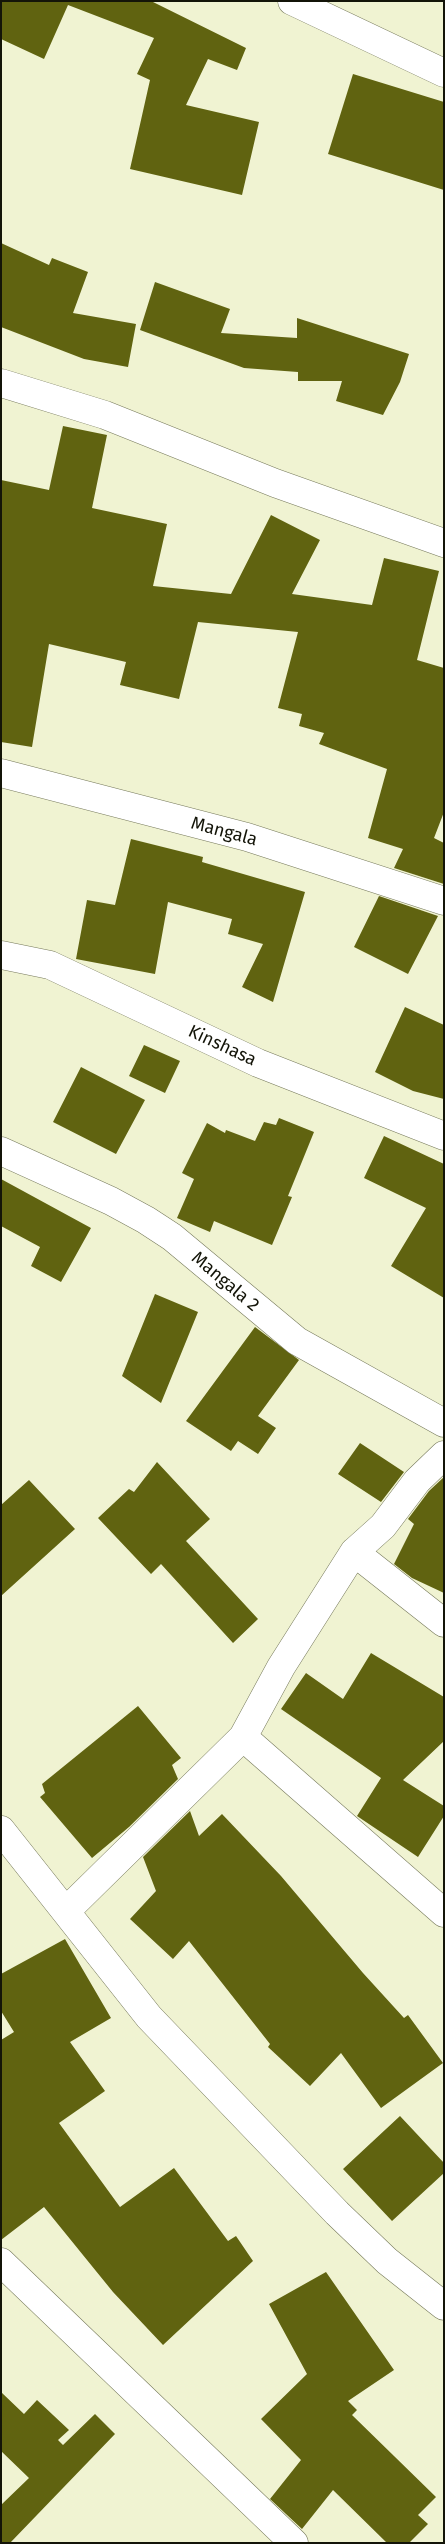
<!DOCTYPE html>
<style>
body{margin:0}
#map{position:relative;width:445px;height:2544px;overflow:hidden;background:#f0f3d2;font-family:"Fira Sans",sans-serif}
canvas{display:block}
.frame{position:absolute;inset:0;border:2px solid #131408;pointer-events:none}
</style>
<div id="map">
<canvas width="445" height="2544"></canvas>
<div class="frame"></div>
</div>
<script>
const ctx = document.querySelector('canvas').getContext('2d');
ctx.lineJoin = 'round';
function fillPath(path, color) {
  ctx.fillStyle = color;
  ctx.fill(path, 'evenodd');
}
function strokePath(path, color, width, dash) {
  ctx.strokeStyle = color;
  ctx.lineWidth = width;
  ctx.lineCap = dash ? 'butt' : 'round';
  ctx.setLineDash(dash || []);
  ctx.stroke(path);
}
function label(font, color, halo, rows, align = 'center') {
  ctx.font = font + ' "Fira Sans",sans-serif';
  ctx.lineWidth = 5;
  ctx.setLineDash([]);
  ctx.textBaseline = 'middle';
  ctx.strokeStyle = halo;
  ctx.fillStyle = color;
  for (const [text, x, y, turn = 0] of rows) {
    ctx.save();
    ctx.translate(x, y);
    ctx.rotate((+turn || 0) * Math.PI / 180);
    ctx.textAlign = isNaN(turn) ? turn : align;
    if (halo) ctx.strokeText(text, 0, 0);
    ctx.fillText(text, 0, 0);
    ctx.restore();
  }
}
const building = new Path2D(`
 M1,1H151L246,48L237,70L208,59L186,105L259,122L242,195L130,169L150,80L137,74L154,38L68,5L44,59L1,39Z
 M353,74L444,102V190L328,154Z
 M1,243L49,265L52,258L88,272L73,313L136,324L128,367L84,359L1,327Z
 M155,282L230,309L221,333L297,338V318L409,354L400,382L383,415L336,401L342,381H298V372L244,368L140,330Z
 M63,426L107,435L92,508L167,524L153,586L231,594L271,515L320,540L292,594L372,605L384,558L439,571L417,660L444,668V812L434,838L444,843V884L394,868L403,849L368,838L387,769L319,744L324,733L299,726L302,714L278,708L298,632L198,622L179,699L120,685L126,662L49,644L32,747L1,742V480L49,490Z
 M131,839L203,857L202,862L305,892L273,1002L242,987L263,944L228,934L232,919L168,902L155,974L76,959L87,900L115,905Z
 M379,896L438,916L408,974L354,947Z
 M405,1007L444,1025V1099L413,1091L375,1072Z
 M144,1045L180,1061L165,1093L129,1076Z
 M81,1067L145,1100L116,1154L53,1122Z
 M279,1118L314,1132L288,1196L292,1197L272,1245L214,1221L210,1232L177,1218L194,1179L182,1173L207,1123L225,1133L226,1130L255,1141L264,1122L276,1125Z
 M384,1136L444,1164V1298L391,1266L426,1208L364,1178Z
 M1,1179L91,1228L61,1282L31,1266L40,1247L1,1226Z
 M155,1294L198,1312L161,1403L122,1376Z
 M255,1327L299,1360L258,1416L276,1428L258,1454L238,1441L231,1451L186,1421Z
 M360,1443L404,1472L381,1502L338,1474Z
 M157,1462L210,1519L186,1541L258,1619L233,1643L161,1564L151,1574L98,1518L129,1489L134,1492Z
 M444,1477V1593L412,1578L394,1564L414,1524L408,1519L429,1491Z
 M29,1480L75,1529L1,1596V1505Z
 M371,1653L444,1697V1741L403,1780L444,1806V1816L418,1857L357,1816L381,1778L281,1709L306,1673L343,1699Z
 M138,1706L181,1758L172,1765L178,1779L129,1827L92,1858L40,1797L45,1793L42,1784Z
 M190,1811L199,1836L222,1814L281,1876L363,1973L404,2018L408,2015L443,2063L381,2108L341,2053L310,2086L268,2047L270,2044L189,1941L173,1959L130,1919L156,1891L143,1857Z
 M65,1939L111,2018L70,2042L105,2091L59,2123L120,2207L174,2168L228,2241L236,2236L253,2261L163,2345L113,2292L44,2207L1,2240V2040L14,2032L1,2011V1974Z
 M400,2116L444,2163V2173L392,2221L343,2169Z
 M326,2272L394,2370L348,2401L357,2410L352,2415L436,2497L418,2515L428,2524L409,2543H387L333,2490L302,2529L270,2499L301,2460L261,2419L307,2374L269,2304Z
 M1,2392L24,2414L37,2400L69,2430L58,2440L63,2445L95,2414L115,2434L10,2543H1V2505L29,2478L1,2451Z`);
const minor = new Path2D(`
 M292,1L444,73
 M1,383L105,415L275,483L444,543
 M1,773L247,837L444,901
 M1,955L50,965L258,1063L444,1136
 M1,1151L111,1201L146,1220L172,1237L297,1341L444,1423
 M354,1552L444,1623
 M243,1737L444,1913
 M1,1830L149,2017L337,2213L387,2261L444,2306
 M67,1910L243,1737L281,1667L354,1552L383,1526L417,1481L444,1455
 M1,2262L294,2543`);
const streetNames = [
 ["Mangala",224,832,15],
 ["Kinshasa",222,1046,25],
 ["Mangala 2",225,1282,40]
];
fillPath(building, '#606310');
strokePath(minor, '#76795b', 29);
strokePath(minor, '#fff', 28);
label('18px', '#131408', '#fff', streetNames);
</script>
